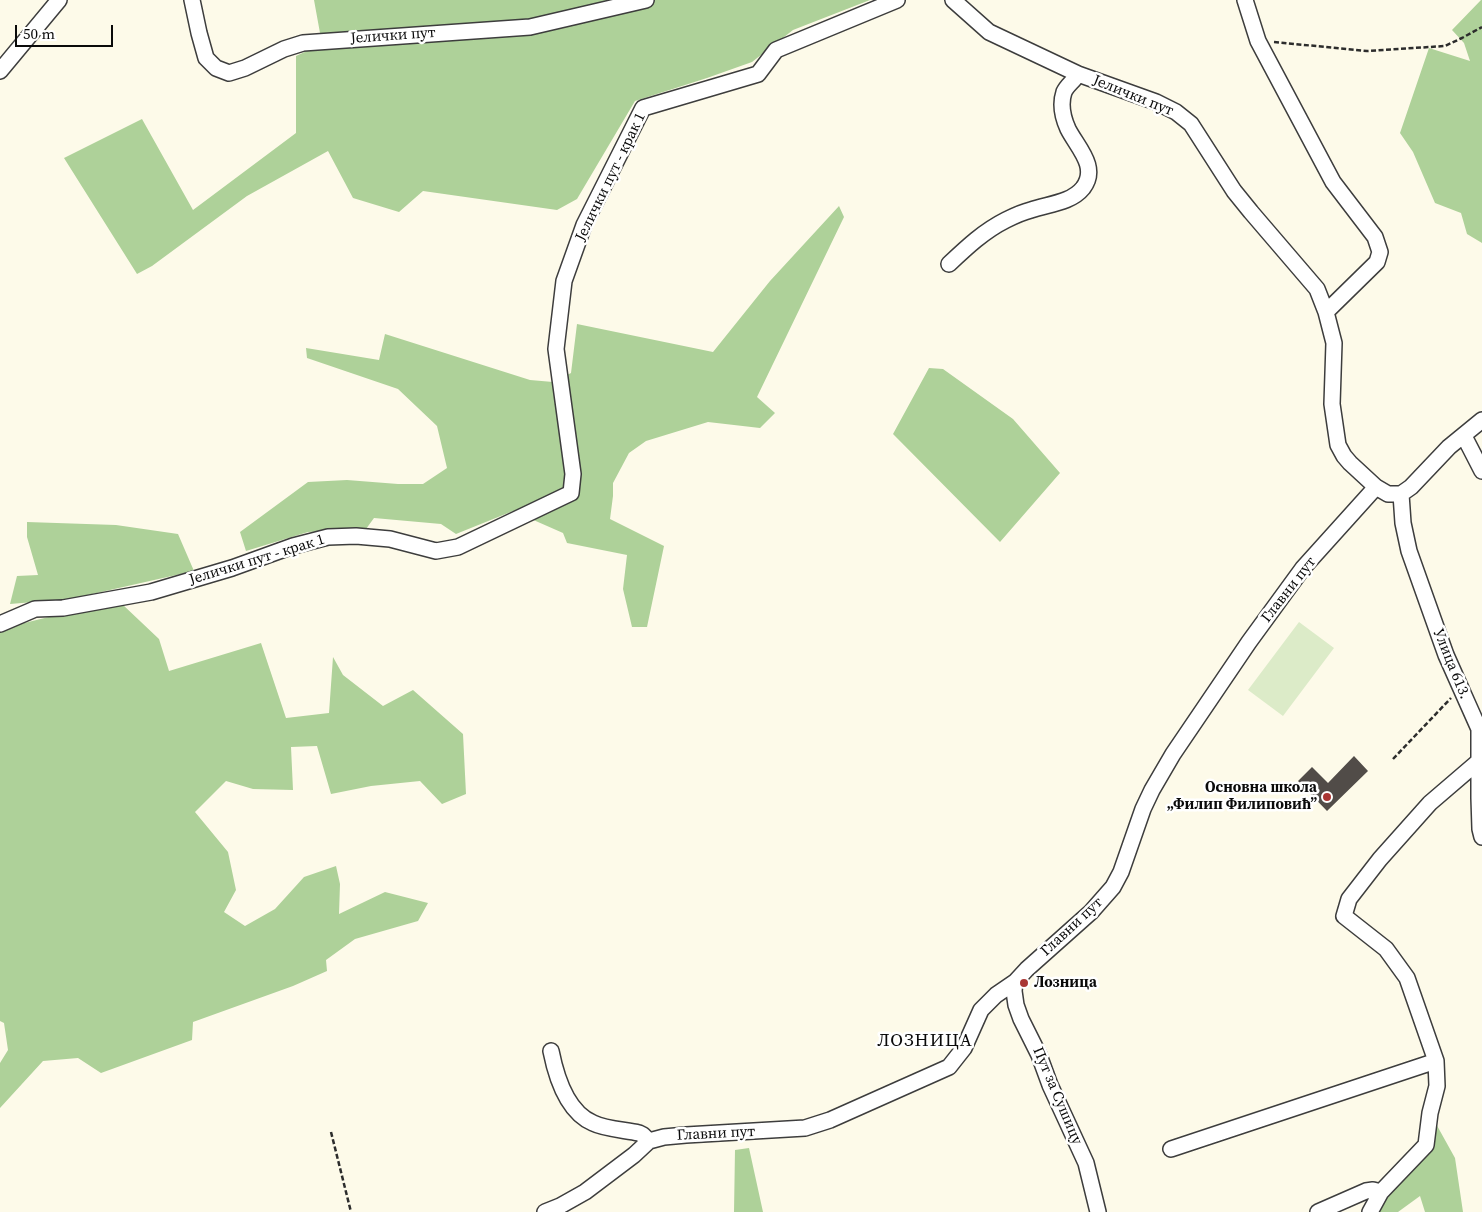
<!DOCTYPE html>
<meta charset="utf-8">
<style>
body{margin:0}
#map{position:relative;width:1482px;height:1212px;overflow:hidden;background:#fdfae9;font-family:"Source Serif 4",serif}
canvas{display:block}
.scale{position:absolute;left:15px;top:25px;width:98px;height:22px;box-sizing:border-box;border:2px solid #0a0a0a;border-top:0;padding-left:6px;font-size:15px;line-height:18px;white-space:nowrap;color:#0a0a0a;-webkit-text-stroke:4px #fff;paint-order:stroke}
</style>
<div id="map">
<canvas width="1482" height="1212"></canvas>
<div class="scale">50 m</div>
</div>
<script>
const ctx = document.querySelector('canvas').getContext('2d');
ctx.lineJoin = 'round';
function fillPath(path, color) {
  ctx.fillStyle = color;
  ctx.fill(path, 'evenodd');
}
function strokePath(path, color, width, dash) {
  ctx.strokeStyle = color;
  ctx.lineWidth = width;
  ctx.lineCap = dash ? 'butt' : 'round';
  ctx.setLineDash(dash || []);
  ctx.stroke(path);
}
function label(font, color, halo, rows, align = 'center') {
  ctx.font = font + ' "Source Serif 4",serif';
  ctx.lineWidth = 5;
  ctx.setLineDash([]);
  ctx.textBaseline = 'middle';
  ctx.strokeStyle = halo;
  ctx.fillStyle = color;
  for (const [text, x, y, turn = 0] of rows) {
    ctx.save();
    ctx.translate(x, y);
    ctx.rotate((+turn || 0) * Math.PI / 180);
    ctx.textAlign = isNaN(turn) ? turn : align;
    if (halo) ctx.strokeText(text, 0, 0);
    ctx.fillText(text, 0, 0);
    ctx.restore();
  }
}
const forest = new Path2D(`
 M314,0H870L793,30L752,62L707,78L635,101L577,199L557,210L423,191L399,212L353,198L328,151L247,196L152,266L137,274L64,158L142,119L193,210L296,133V56L322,44Z
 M1481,0H1482V243L1467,234L1461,213L1435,203L1413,152L1400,133L1429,48L1470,61L1464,43L1452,30Z
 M839,206L844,217L757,397L775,413L760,428L708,422L646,441L629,453L613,483V496L610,519L664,546L647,627H632L623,589L627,555L567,543L563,533L513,511L456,534L441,524L374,518L366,529L308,532L246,551L240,532L308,482L347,480L398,484H423L447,468L437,426L398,389L307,358L306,348L379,360L385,334L530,380L553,382L571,373L577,324L713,352L770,281Z
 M929,368L943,369L1013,419L1060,473L1000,542L893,434Z
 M27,522L116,525L178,534L194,571L70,599L10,604L17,576L38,575L27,537Z
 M122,604L159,639L169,671L261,643L286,718L329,713L333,657L343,675L383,706L413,690L463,734L466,794L442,804L420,781L371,786L331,794L317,746L291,747L293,790L253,789L226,781L195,812L228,852L236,890L224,912L245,926L275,909L304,877L336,866L340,884L339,914L385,892L428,903L418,921L355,939L326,960L327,971L293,986L193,1022L192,1040L101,1073L78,1058L43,1061L0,1108V1063L8,1050L4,1023L0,1021V629L69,612Z
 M1430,1113L1455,1158L1463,1212H1425L1420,1196L1398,1212H1370L1426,1145Z
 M749,1148L763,1212H734L735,1150Z`);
const pitch = new Path2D(`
 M1299,622L1334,648L1283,716L1248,690Z`);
const building = new Path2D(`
 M1354,756L1368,771L1327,811L1298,781L1312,767L1328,783Z`);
const path = new Path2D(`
 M1274,42L1367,51L1445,46L1462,38L1482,27
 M1393,759L1451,698
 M331,1132L351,1212`);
const minor = new Path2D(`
 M192,0L199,33L206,58L216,68L229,73L245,68L284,49L303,43L530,27L646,0
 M953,0L989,32L1078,74L1156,102L1176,112L1191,124L1234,191L1251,212L1317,289L1326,312L1334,343L1332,404L1338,445L1344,456L1350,463L1376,487L1388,494H1401L1411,487L1449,447L1482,420
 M1245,0L1258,41L1333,182L1375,237L1380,252L1377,262L1326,312
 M0,71L59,0
 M949,264C967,247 984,231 1006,220C1014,216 1023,212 1031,210C1048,204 1071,203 1083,188C1099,167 1077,147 1068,129C1063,118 1060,104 1064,92C1067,85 1074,81 1078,74
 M1464,436L1482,471
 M1401,494L1403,523L1409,551L1446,655L1479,729V798L1480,829L1482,837
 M0,624L35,609L63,608L151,592L232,568L293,546L328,537L356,536L390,539L436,551L458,547L571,493L573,474L556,349L564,281L584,225L643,108L758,74L776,50L897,0
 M1015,982L1014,991L1016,1005L1021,1019L1039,1055L1050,1085L1086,1163L1098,1212
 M551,1051C556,1076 567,1112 593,1123C605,1129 625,1130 639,1133L643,1135L649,1141
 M1171,1149L1436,1061
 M545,1212L560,1206L585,1192L634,1155L649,1141L664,1137L686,1135L805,1128L830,1120L949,1067L964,1048L981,1010L996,995L1015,982L1027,969L1091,912L1113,887L1121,872L1143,809L1152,790L1173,754L1249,642L1303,568L1376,487
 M1318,1212L1366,1191L1373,1190L1381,1192
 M1370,1212L1381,1192L1426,1145L1430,1113L1437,1086L1436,1061L1407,978L1386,949L1344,916L1349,899L1380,859L1430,803L1479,761`);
const markers = [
 [1327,797,5,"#a93633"],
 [1024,983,5,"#a93633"]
];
const streetNames = [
 ["Јелички пут",393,36,-4],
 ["Јелички пут",1133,96,22],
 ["Јелички пут - крак 1",611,177,-64],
 ["Јелички пут - крак 1",257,560,-17],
 ["Главни пут",1289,590,-52],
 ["Улица 613.",1451,664,68],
 ["Главни пут",1072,927,-43],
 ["Пут за Сушицу",1057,1096,67],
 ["Главни пут",716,1134,-3]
];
const poiNames = [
 ["Основна школа",1317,788],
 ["„Филип Филиповић”",1317,805],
 ["Лозница",1034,983,"left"]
];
const quarterNames = [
 ["ЛОЗНИЦА",925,1041]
];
fillPath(forest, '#aed199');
fillPath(pitch, '#dcebc8');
fillPath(building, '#514c48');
strokePath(minor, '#3d3d3d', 18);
strokePath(path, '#2c2c2c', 2.5, [5, 2.5]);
strokePath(minor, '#fff', 15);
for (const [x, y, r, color] of markers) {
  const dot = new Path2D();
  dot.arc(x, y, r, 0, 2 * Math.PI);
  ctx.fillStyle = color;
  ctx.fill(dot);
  strokePath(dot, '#fff', 2);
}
label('15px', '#0a0a0a', '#fff', streetNames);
label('bold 15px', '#0a0a0a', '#fff', poiNames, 'right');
ctx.letterSpacing = '1px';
label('18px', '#0a0a0a', '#fff', quarterNames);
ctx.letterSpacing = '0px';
</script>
